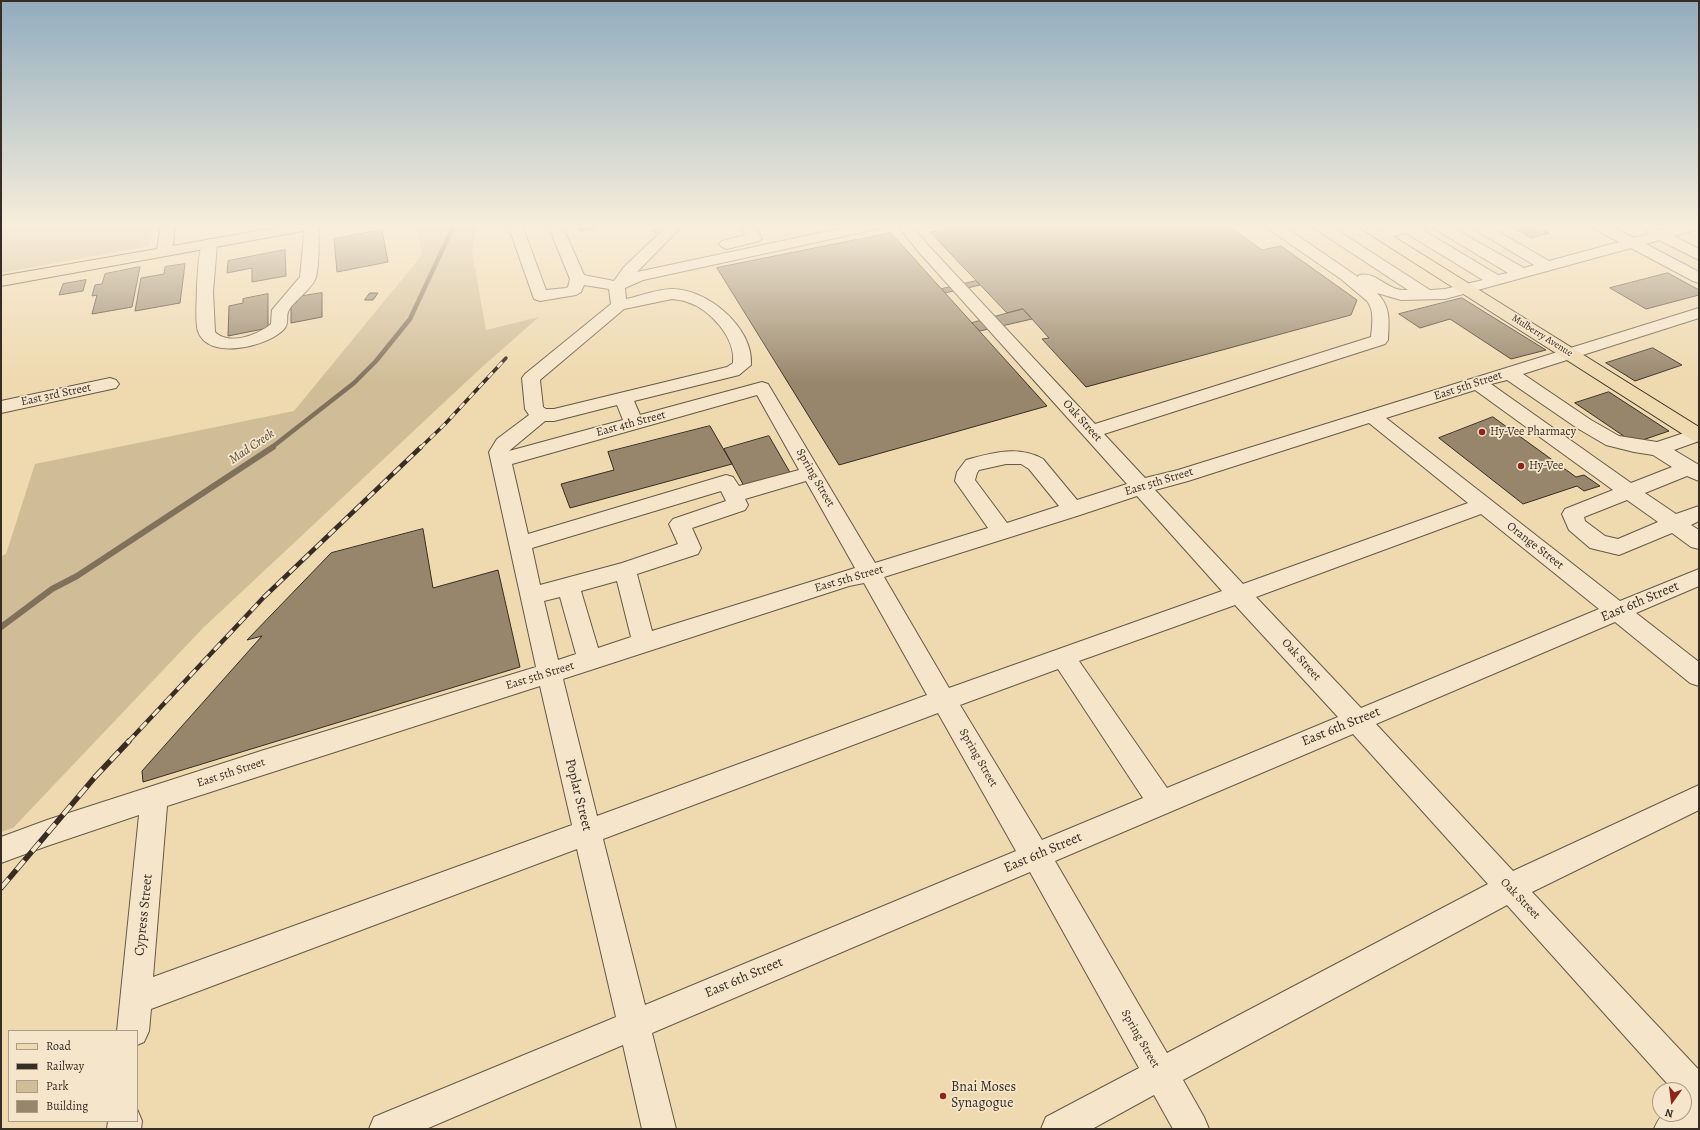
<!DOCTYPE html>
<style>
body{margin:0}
#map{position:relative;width:1700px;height:1130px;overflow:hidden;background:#efd9af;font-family:Alegreya,serif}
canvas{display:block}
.frame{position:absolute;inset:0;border:2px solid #372d24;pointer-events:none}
.legend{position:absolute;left:8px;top:1030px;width:130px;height:92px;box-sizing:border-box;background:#f5e6cb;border:1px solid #a99c88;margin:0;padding:5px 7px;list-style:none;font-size:12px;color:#372d24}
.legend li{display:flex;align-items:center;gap:8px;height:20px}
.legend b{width:20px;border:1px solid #a99c88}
.north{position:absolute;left:1652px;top:1082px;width:40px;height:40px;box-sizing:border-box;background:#f5e6cb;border:1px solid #a99c88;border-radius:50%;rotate:194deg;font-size:11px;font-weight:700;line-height:16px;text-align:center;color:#372d24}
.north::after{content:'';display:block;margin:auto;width:14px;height:18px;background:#8f2418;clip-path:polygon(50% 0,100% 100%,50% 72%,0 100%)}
</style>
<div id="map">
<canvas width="1700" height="1130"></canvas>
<div class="frame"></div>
<ul class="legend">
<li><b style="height:5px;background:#efd9af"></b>Road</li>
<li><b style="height:5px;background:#372d24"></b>Railway</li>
<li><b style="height:11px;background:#d0bc97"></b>Park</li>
<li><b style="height:11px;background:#97866c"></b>Building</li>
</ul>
<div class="north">N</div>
</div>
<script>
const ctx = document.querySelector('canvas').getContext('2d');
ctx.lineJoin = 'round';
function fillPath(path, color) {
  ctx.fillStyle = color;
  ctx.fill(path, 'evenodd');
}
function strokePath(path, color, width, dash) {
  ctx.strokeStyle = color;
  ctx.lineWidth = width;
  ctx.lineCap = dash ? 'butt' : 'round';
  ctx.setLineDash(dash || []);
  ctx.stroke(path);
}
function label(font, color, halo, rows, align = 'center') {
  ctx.font = font + ' Alegreya,serif';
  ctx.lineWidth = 3.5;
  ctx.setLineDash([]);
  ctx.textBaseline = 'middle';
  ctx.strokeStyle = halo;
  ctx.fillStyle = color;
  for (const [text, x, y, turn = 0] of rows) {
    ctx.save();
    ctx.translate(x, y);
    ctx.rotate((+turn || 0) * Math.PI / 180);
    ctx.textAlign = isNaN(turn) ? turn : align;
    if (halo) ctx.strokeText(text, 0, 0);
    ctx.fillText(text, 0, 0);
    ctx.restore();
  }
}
const green = new Path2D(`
 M1,225H154L149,246L1,273Z
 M416,225H477L472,251L486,330L539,317L482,367L203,628L13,828L1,832V556L6,554L35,464L294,411L422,255Z`);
const streamFar1 = new Path2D(`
 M271,448L354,383L376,361L410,319L454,225`);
const stream = new Path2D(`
 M1,627L52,589L77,576L273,447`);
const building = new Path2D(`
 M578,225H597L598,228L580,231Z
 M953,225H1227L1262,250L1281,246L1357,300L1351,315L1086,387L1042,339L1049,338L1023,309L1007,313L930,232L955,227Z
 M1508,225H1534L1549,233L1532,238Z
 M382,230L388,262L337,272L334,239Z
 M891,233L1047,406L839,465L717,268Z
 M285,250L286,276L252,282V268L227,273L228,261Z
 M185,264L180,303L135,311L141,278L164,274L165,267Z
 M140,267L132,307L92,314L97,295L92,296L95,285L102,284L105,274Z
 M1668,273L1699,290V295L1646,309L1610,288Z
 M86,280L83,291L59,295L63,284Z
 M976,281L980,285L945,293L942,289Z
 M322,293V317L291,323V304L297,302V297Z
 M370,293H378L373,300H365Z
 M268,294V328L228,336L229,306L243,303V299Z
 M1462,298L1546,350L1511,359L1450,319L1420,328L1399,314Z
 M1023,309L1032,319L980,331L972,323Z
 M1653,348L1682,365L1635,381L1606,363Z
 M1609,392L1669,431L1634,443L1575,403Z
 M1493,417L1576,477L1584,475L1600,486L1584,491L1577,486L1523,504L1439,438Z
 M710,426L732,464L570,508L561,484L614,470L608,452Z
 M769,436L792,476L745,488L724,449Z
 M423,529L433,588L498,570L520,667L143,782L142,771L262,636L247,640L331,553Z`);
const minor = new Path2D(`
 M305,225H319C318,242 320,261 316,277C314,287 295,300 289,310C285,316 290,323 284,329C268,347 207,361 198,331C195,324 197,295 197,286C198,275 198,249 204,241L209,239L214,241L217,244L213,292L215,332C229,346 258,335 271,324L272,310L300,277Z
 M508,225H522L546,290L566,288L568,287L570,279L548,225H562L584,275L614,281L624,267L668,225H683L637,272L857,225H884L882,228L877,229L643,280L625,288L626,299C640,296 658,289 672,289C708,289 754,328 751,365L739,375L634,401L640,415L762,382L768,384L875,563L988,528L955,481L957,472L966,460C992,453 1018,445 1043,459L1077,500L1127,484L917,250L897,225H912L927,244L1095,424L1371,337C1372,325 1375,311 1367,301L1341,279L1267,228L1265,225H1282L1358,277L1359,275C1372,272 1381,282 1392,287C1397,290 1402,290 1408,290L1314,228L1312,225H1329L1430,290L1445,289L1483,280L1406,233L1381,239L1376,238L1374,235L1376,232L1403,225H1427L1425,228L1421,229L1498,275L1508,273L1433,228L1431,225H1448L1524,268L1534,265L1472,228L1470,225H1487L1549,261L1619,242L1593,228L1591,225H1609L1634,238L1648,234L1647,232L1649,229L1654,228L1662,230L1681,225H1699V229L1674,236L1699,249V260L1659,240L1646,244L1699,272V283L1693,281L1631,248L1445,299L1401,300L1377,293C1391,307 1389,321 1388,340L1385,344L1104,434L1145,478L1178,470L1699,308V318L1523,374L1591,420L1619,436L1657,442L1690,431L1699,429V441L1674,450L1699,465V481L1687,476L1645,493L1676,514L1699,506V521L1691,525L1699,530V549L1691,547L1672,533L1619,555L1590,548L1569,530L1562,514L1565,509L1613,490L1475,390L1386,418L1620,601L1699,569V586L1636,613L1699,662V686L1690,683L1615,622L1376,724L1513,871L1699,785V810L1532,892L1699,1070V1129H1654C1662,1110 1665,1114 1684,1114V1090H1673L1507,905L1183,1080L1204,1117L1209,1129H1173L1154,1095L1092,1129H1041L1046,1117L1139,1068L1030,872L652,1033L676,1129H642L623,1045L426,1129H369L374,1117L616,1017L577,849L151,1009L149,1031L144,1042L137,1045V1031H117L139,815L47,846L1,863V837L47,820L264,750L536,667L489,452L497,439L529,415L525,409L522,378L525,374L611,304L609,289L584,285L581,292L576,295L540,301L534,299ZM672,299C677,300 683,300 687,302C710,309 736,338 733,363L727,367L554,409H546L543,407L540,380L624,309ZM1507,380L1577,428L1606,445L1634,452L1653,455L1672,467L1631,483L1491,384ZM757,395L799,470L739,486L733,477L726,475L528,534L512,464ZM617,405L623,420L509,451L545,421H554ZM1369,423L1468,503L1243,584L1155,490L1188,481ZM1006,464H1021L1029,469L1059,506L1007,523L975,480L977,473L979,470ZM806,481L855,568L652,631L637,574L698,554L701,548L692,528L745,510L748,505L745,499ZM721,491L726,501L673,519L669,524L678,544L622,563L540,585L532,548ZM1137,496L1222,591L949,688L884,577L1080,515ZM1627,500L1658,522L1618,539L1605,536L1585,521L1584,517ZM1481,514L1599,609L1361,708L1256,597ZM617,581L631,637L598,648L581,591ZM864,583L927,695L597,816L563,679L849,586ZM560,597L576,654L558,660L544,601ZM1235,605L1338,717L1167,788L1079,661ZM1058,669L1143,798L1042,840L960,705ZM540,686L572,825L153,977L167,806ZM938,713L1016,851L645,1005L603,839ZM1353,734L1488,884L1167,1053L1055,861Z
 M740,225H754L762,238L759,241L727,249L722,247L719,244L722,241L745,235Z
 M110,378L116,380L119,384L116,388L1,413V401Z
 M137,1109L142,1121L141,1129H107L108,1121H137Z`);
const major = new Path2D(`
 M161,225H175L173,246L290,225H321L319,228L314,229L1,286V276L157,249Z
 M1358,225H1375L1699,427V442L1692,440L1360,228Z`);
const railFar2 = new Path2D(`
 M655,231L661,225
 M420,448L445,424L506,358`);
const railFar1 = new Path2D(`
 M128,742L264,597L421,447`);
const rail = new Path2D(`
 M1,888L95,777L129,741`);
const markers = [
 [1482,432,4,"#8f2418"],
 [1521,466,4,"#8f2418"],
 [943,1096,4,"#8f2418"]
];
const farStreetnames = [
 ["Mulberry Avenue",1542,336,32]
];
const streetNames = [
 ["East 5th Street",1468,386,-18],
 ["East 3rd Street",56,395,-12],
 ["Oak Street",1082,421,48],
 ["East 4th Street",631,424,-15],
 ["Spring Street",815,478,60],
 ["East 5th Street",1159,482,-17],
 ["Orange Street",1535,546,38],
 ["East 5th Street",849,579,-16],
 ["Oak Street",1301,660,48],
 ["East 5th Street",540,676,-17],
 ["Spring Street",978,758,60],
 ["East 5th Street",231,773,-18],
 ["Oak Street",1520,899,46],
 ["Spring Street",1140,1039,60]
];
const poiNames = [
 ["Hy-Vee Pharmacy",1490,432],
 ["Hy-Vee",1529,466]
];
const waterNames = [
 ["Mad Creek",252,447,-34]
];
const nearStreetnames = [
 ["East 6th Street",1640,602,-23],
 ["East 6th Street",1341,727,-22],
 ["Poplar Street",578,795,76],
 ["East 6th Street",1043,853,-23],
 ["Cypress Street",144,915,-84],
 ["East 6th Street",744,978,-23]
];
const nearPoinames = [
 ["Bnai Moses",951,1088],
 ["Synagogue",951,1104]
];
fillPath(green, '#d0bc97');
strokePath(streamFar1, '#80715b', 4.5);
strokePath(stream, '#80715b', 6);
fillPath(building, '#97866c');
strokePath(building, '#372d24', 1);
strokePath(minor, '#655847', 2);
strokePath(major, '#372d24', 2);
fillPath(minor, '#f5e6cb');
fillPath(major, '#efd9af');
strokePath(railFar2, '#372d24', 3.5);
strokePath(railFar1, '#372d24', 4.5);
strokePath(rail, '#372d24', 5.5);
strokePath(railFar2, '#f5e6cb', 2.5, [7]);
strokePath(railFar1, '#f5e6cb', 3, [9]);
strokePath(rail, '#f5e6cb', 4, [12]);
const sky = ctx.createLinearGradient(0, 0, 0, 383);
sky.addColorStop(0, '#91acbe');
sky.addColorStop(0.59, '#f8eedb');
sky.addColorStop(1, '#f8eedb00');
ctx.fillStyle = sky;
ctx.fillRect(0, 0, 1700, 383);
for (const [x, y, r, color] of markers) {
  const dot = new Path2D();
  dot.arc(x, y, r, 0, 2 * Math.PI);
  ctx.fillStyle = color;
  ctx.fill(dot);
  strokePath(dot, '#f5e6cb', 1.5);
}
label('10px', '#372d24', '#f5e6cb', farStreetnames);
label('12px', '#372d24', '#f5e6cb', streetNames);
label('12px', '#372d24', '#f5e6cb', poiNames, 'left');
label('italic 13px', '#554a3b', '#f5e6cb', waterNames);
label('14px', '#372d24', '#f5e6cb', nearStreetnames);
label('14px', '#372d24', '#f5e6cb', nearPoinames, 'left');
</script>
